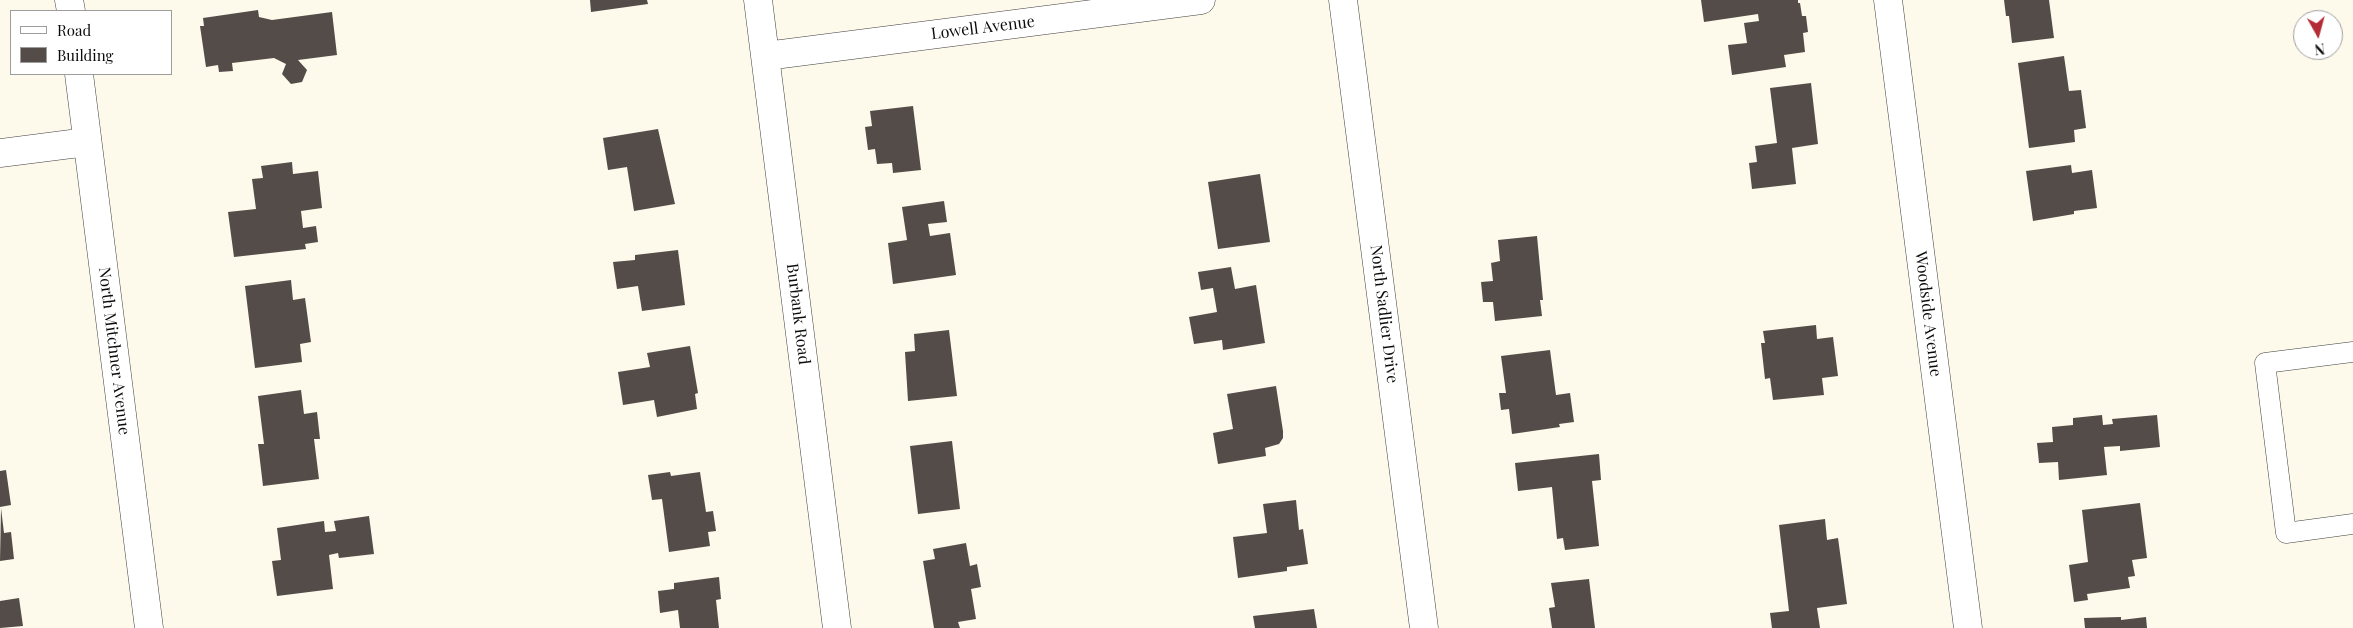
<!DOCTYPE html>
<style>
body{margin:0}
#map{position:relative;width:2353px;height:628px;overflow:hidden;background:#fefaeb;font-family:"Playfair Display",serif}
canvas{display:block}
.legend{position:absolute;left:10px;top:10px;width:162px;height:65px;box-sizing:border-box;background:#fff;border:1px solid #9d9d9d;margin:0;padding:6px 9px;list-style:none;font-size:15px;color:#0b0b0b}
.legend li{display:flex;align-items:center;gap:10px;height:25px}
.legend b{width:25px;border:1px solid #9d9d9d}
.north{position:absolute;left:2293px;top:10px;width:50px;height:50px;box-sizing:border-box;background:#fff;border:1px solid #9d9d9d;border-radius:50%;rotate:173deg;font-size:14px;font-weight:700;line-height:20px;text-align:center;color:#0b0b0b}
.north::after{content:'';display:block;margin:auto;width:18px;height:22px;background:#b42b36;clip-path:polygon(50% 0,100% 100%,50% 72%,0 100%)}
</style>
<div id="map">
<canvas width="2353" height="628"></canvas>
<ul class="legend">
<li><b style="height:6px;background:#fff"></b>Road</li>
<li><b style="height:14px;background:#534c48"></b>Building</li>
</ul>
<div class="north">N</div>
</div>
<script>
const ctx = document.querySelector('canvas').getContext('2d');
ctx.lineJoin = 'round';
function fillPath(path, color) {
  ctx.fillStyle = color;
  ctx.fill(path, 'evenodd');
}
function strokePath(path, color, width, dash) {
  ctx.strokeStyle = color;
  ctx.lineWidth = width;
  ctx.lineCap = dash ? 'butt' : 'round';
  ctx.setLineDash(dash || []);
  ctx.stroke(path);
}
function label(font, color, halo, rows, align = 'center') {
  ctx.font = font + ' "Playfair Display",serif';
  ctx.lineWidth = 5;
  ctx.setLineDash([]);
  ctx.textBaseline = 'middle';
  ctx.strokeStyle = halo;
  ctx.fillStyle = color;
  for (const [text, x, y, turn = 0] of rows) {
    ctx.save();
    ctx.translate(x, y);
    ctx.rotate((+turn || 0) * Math.PI / 180);
    ctx.textAlign = isNaN(turn) ? turn : align;
    if (halo) ctx.strokeText(text, 0, 0);
    ctx.fillText(text, 0, 0);
    ctx.restore();
  }
}
const building = new Path2D(`
 M590,0H647L648,4L591,12Z
 M1701,0H1798V3H1800L1802,16H1806L1808,32L1803,33L1805,52L1784,55L1786,67L1732,75L1728,45L1747,43L1744,23L1759,21L1758,14L1704,22Z
 M2004,0H2049L2054,38L2012,43L2009,16H2006Z
 M258,10L259,17L272,20L332,12L337,55L298,60L307,70L302,82L291,84L282,74L286,64L274,58L232,63L233,71L219,72L218,65L206,67L200,26H204L203,18Z
 M2064,56L2069,91L2081,90L2086,128L2074,130L2075,142L2029,148L2018,63Z
 M1811,83L1818,144L1792,148L1796,184L1752,189L1749,163L1757,162L1755,146L1777,143L1770,88Z
 M913,106L921,170L893,173L892,163L877,164L875,149L868,150L865,127L872,126L870,111Z
 M658,129L675,204L634,211L627,167L608,170L603,138Z
 M292,162L293,174L318,171L322,208L301,211L303,228L316,226L318,242L305,244L306,249L234,257L228,212L256,209L252,179L263,178L261,166Z
 M2071,165L2072,173L2092,170L2097,208L2074,211V214L2033,221L2026,171Z
 M1260,174L1270,242L1218,249L1208,182Z
 M944,201L947,222L928,224L930,236L950,233L956,275L893,284L888,243L907,240L902,207Z
 M1537,236L1543,300H1540L1542,316L1495,321L1493,302H1483L1481,282L1493,281L1491,263L1500,261L1498,240Z
 M678,250L685,305L642,311L638,286L617,289L613,262L635,260V255Z
 M1231,267L1235,289L1256,285L1265,343L1223,350L1222,340L1194,344L1189,317L1217,312L1213,288L1201,290L1198,272Z
 M291,280L293,300L305,298L311,342L300,344L302,362L255,368L245,286Z
 M1816,325L1817,339L1833,337L1838,376L1822,378L1824,395L1773,400L1770,378L1765,379L1761,343H1765L1763,331Z
 M949,330L957,396L908,401L905,352L915,351L914,334Z
 M690,346L698,393L695,394L697,409L657,417L654,400L623,405L618,372L650,367L647,353Z
 M1550,350L1556,395L1570,393L1574,422L1559,424L1560,427L1512,434L1509,409L1501,410L1499,393H1506L1501,356Z
 M1276,386L1283,431V438L1279,444L1265,448L1266,456L1218,464L1213,433L1233,429L1227,394Z
 M301,390L304,414L317,412L320,439H314L319,479L263,486L258,444H264L258,396Z
 M2102,415L2103,425L2113,424L2112,419L2157,415L2160,447L2120,451V446L2104,447L2107,475L2059,480L2058,462L2039,463L2037,443L2053,442L2052,427L2073,425V418Z
 M952,441L960,509L918,514L910,446Z
 M1599,454L1601,480L1592,481L1599,546L1565,550L1563,538L1557,539L1552,487L1518,491L1515,463Z
 M6,470L11,505L0,507V471Z
 M670,472L671,476L700,472L706,512L713,511L716,531L708,532L710,546L669,552L662,499L652,500L648,475Z
 M1296,500L1299,530L1303,529L1308,564L1287,567V571L1238,578L1233,537L1267,533L1263,504Z
 M2140,503L2147,558L2132,560L2135,576L2128,577L2130,588L2087,594L2088,600L2074,602L2069,565L2088,562L2082,510Z
 M1,508L4,533L11,532L14,559L0,561Z
 M369,516L374,554L339,558L338,553L329,555L333,589L277,596L272,561L281,560L277,528L324,521L325,532L336,531L334,521Z
 M1825,519L1827,540L1838,538L1847,604L1817,608L1820,628H1772L1770,613L1789,611L1779,525Z
 M966,543L970,566L977,564L981,587L971,589L976,619L958,622L960,628H934L923,561L935,559L933,549Z
 M719,577L721,599L716,600L719,628H680L678,610L660,613L658,591L674,589V583Z
 M1589,579L1595,628H1552L1549,608L1555,607L1551,583Z
 M19,598L23,626L0,628V601Z
 M1314,609L1317,628H1255L1253,616Z
 M2121,617V620L2146,617L2147,628H2085L2084,618Z`);
const service = new Path2D(`
 M2353,352L2265,363L2286,533L2353,524`);
const minor = new Path2D(`
 M69,0L71,11
 M758,0L837,628
 M1343,0L1424,628
 M1888,0L1968,628
 M766,56L1201,0
 M79,74L149,628
 M0,153L87,142`);
const streetNames = [
 ["Lowell Avenue",983,28,-7],
 ["Burbank Road",798,314,83],
 ["North Sadlier Drive",1384,314,83],
 ["Woodside Avenue",1928,314,83],
 ["North Mitchner Avenue",114,351,83]
];
fillPath(building, '#534c48');
strokePath(service, '#3e3e3e', 21);
strokePath(minor, '#3e3e3e', 29);
strokePath(service, '#fff', 20);
strokePath(minor, '#fff', 28);
label('16px', '#0b0b0b', '#fff', streetNames);
</script>
